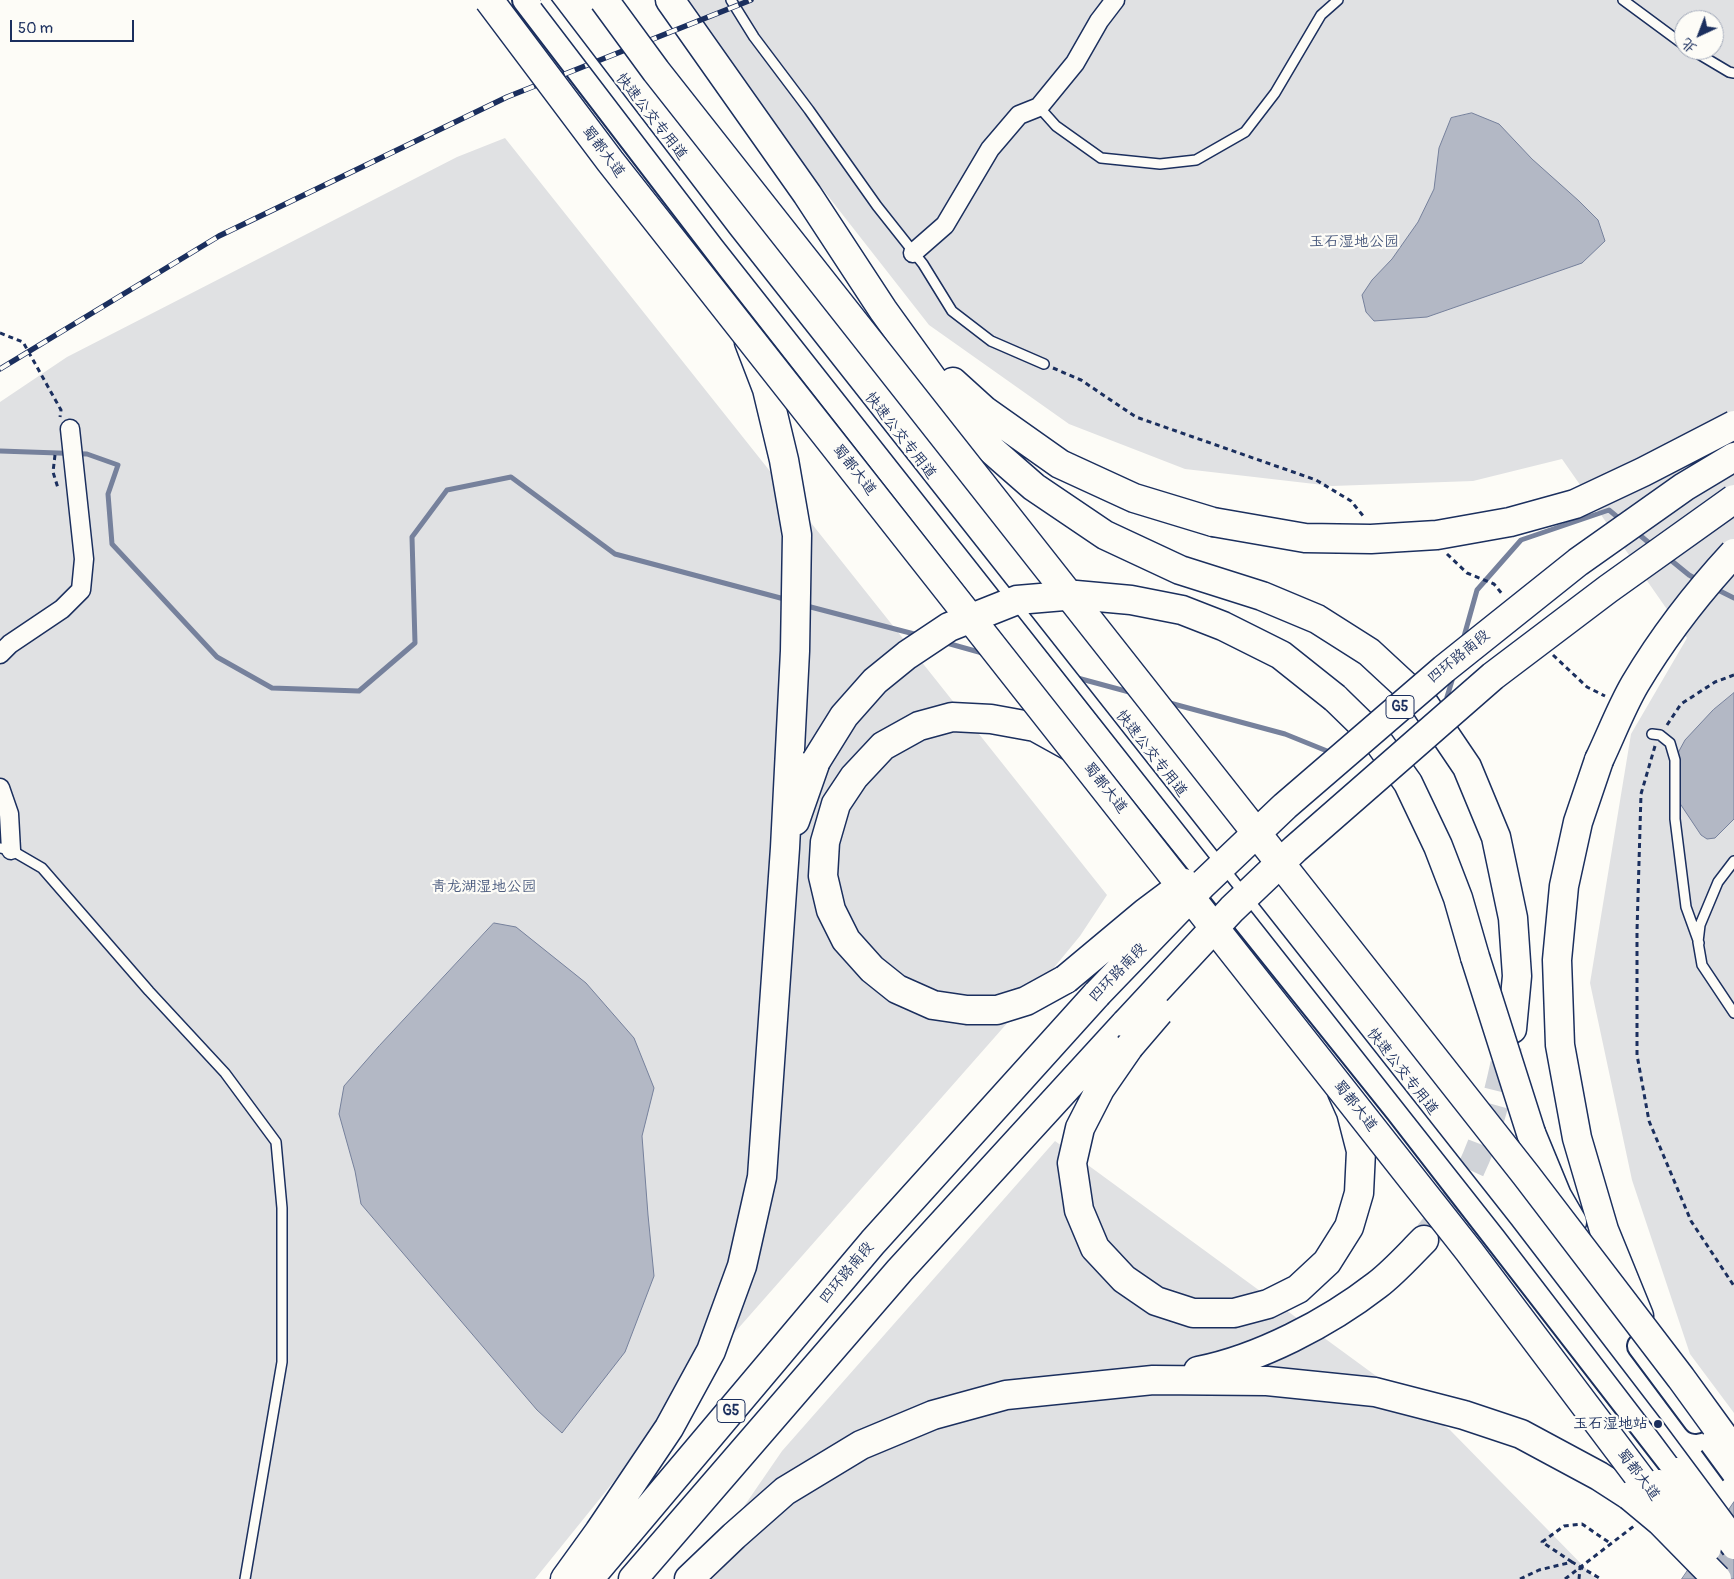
<!DOCTYPE html>
<meta charset="utf-8">
<style>
body{margin:0}
#map{position:relative;width:1734px;height:1579px;overflow:hidden;background:#fdfcf7;font-family:Pangolin,"LXGW WenKai TC",sans-serif}
canvas{display:block}
.north{position:absolute;left:1674px;top:10px;width:50px;height:50px;box-sizing:border-box;background:#fdfcf7;border:1px solid #a3aaba;border-radius:50%;rotate:223deg;font-size:14px;font-weight:700;line-height:20px;text-align:center;color:#1b2f5e}
.north::after{content:'';display:block;margin:auto;width:18px;height:22px;background:#1b2f5e;clip-path:polygon(50% 0,100% 100%,50% 72%,0 100%)}
.scale{position:absolute;left:10px;top:20px;width:124px;height:22px;box-sizing:border-box;border:2px solid #1b2f5e;border-top:0;padding-left:6px;font-size:15px;line-height:18px;white-space:nowrap;color:#1b2f5e;-webkit-text-stroke:4px #fdfcf7;paint-order:stroke}
</style>
<div id="map">
<canvas width="1734" height="1579"></canvas>
<div class="north">北</div>
<div class="scale">50 m</div>
</div>
<script>
const ctx = document.querySelector('canvas').getContext('2d');
ctx.lineJoin = 'round';
function fillPath(path, color) {
  ctx.fillStyle = color;
  ctx.fill(path, 'evenodd');
}
function strokePath(path, color, width, dash) {
  ctx.strokeStyle = color;
  ctx.lineWidth = width;
  ctx.lineCap = dash ? 'butt' : 'round';
  ctx.setLineDash(dash || []);
  ctx.stroke(path);
}
function label(font, color, halo, rows, align = 'center') {
  ctx.font = font + ' Pangolin,"LXGW WenKai TC",sans-serif';
  ctx.lineWidth = 4.5;
  ctx.setLineDash([]);
  ctx.textBaseline = 'middle';
  ctx.strokeStyle = halo;
  ctx.fillStyle = color;
  for (const [text, x, y, turn = 0] of rows) {
    ctx.save();
    ctx.translate(x, y);
    ctx.rotate((+turn || 0) * Math.PI / 180);
    ctx.textAlign = isNaN(turn) ? turn : align;
    if (halo) ctx.strokeText(text, 0, 0);
    ctx.fillText(text, 0, 0);
    ctx.restore();
  }
}
const green = new Path2D(`
 M685,0H1734V1413L1690,1354L1632,1180L1590,983L1631,734L1687,638L1562,459L1473,481L1332,486L1185,469L1069,424L929,325L792,150ZM1684,20H1714V50H1684Z
 M505,138L1107,895L1080,936L1024,1004L728,1340L535,1579H0V402L67,357L457,157Z
 M1055,1141L1450,1430L1596,1579H688L714,1550L782,1451Z`);
const water = new Path2D(`
 M1472,113L1499,124L1532,159L1579,201L1598,220L1605,241L1582,263L1427,317L1374,321L1366,312L1362,295L1372,280L1392,259L1418,222L1434,189L1439,148L1451,118Z
 M1734,693V819L1715,838L1707,839L1701,835L1675,796V766L1679,751L1685,740L1713,710Z
 M494,923L516,927L586,983L634,1038L654,1088L642,1136L648,1215L654,1276L625,1352L562,1433L537,1410L361,1204L355,1171L339,1114L344,1086L379,1046Z
 M1734,1502V1579H1682Z`);
const stream = new Path2D(`
 M0,451L87,454L118,465L108,494L112,544L217,657L272,688L359,691L415,643L412,537L447,490L511,477L615,554L788,600
 M1636,532L1654,547
 M1667,557L1689,575L1700,581
 M1714,588L1734,598
 M803,605L918,635
 M1463,640L1477,590L1521,540L1609,510L1621,520
 M943,642L986,654
 M1059,673L1133,693
 M1447,697L1454,674
 M1166,702L1285,734L1332,753`);
const motorwayTunnel = new Path2D(`
 M1424,1240C1435,1225 1448,1211 1457,1196C1484,1150 1498,1098 1508,1046`);
const path = new Path2D(`
 M0,333L23,342L61,410L60,417
 M1053,368L1081,380L1136,417L1316,480L1351,501L1364,517
 M55,455L53,472L58,488
 M1447,554L1467,573L1494,584L1503,595
 M1553,655L1587,687L1605,696
 M1667,725L1681,704L1715,682L1734,675
 M1655,746L1641,794L1637,931V1055L1649,1121L1691,1221L1734,1286
 M1572,1562L1542,1542L1564,1526L1582,1524L1610,1543
 M1520,1579L1539,1570L1572,1562L1601,1579
 M1579,1579L1580,1568`);
const service = new Path2D(`
 M731,0L754,37L809,110L877,206L923,264L952,311L991,341L1044,364
 M1623,0L1684,45
 M1692,50L1729,72L1734,73
 M1039,107L1056,126L1101,158L1160,164L1196,160L1245,132L1275,93L1321,15L1338,0
 M1652,734L1660,735L1670,743L1675,760V819L1686,907L1699,943
 M0,848L11,850L42,868L149,991L225,1073L276,1142L282,1208V1362L245,1579
 M1734,861L1718,882L1700,925L1698,942L1702,965L1734,1013`);
const minor = new Path2D(`
 M913,253L945,225L990,149L1019,115L1039,107L1075,63L1099,21L1115,0
 M0,654L10,644L62,609L81,590L84,559L70,429
 M0,788L9,814L11,850`);
const secondary = new Path2D(`
 M525,0L731,269L1082,717L1398,1111L1676,1470
 M1640,1346L1696,1421`);
const motorway = new Path2D(`
 M670,0L807,194L883,310L937,385L986,445L1034,487L1105,535L1180,570L1262,596L1317,619L1369,652L1423,702L1467,767L1496,837L1513,918L1517,976L1512,1029
 M953,382L985,411L1060,464L1134,498L1213,522
 M1335,698L1375,737L1408,783L1438,846L1458,898L1475,957
 M1599,760L1578,822L1564,886L1557,960L1560,1045L1577,1138L1604,1230L1639,1316
 M795,821L816,761
 M1066,979L1026,1001L997,1010H967L933,1005L897,989L872,969L846,940L831,910L823,876L825,842L836,804L854,777L883,746L919,726L952,717L991,719L1035,727L1073,748
 M1129,1047L1100,1089L1080,1128L1072,1163L1079,1210L1095,1248L1124,1279L1156,1301L1193,1313H1234L1268,1304L1298,1289L1327,1262L1349,1227L1359,1193L1361,1151L1351,1112L1342,1092
 M1531,1133L1557,1196L1572,1222
 M1198,1371C1259,1359 1328,1323 1377,1285C1394,1272 1409,1255 1424,1240
 M565,1579L599,1532L669,1428L711,1351L742,1266L762,1177L785,848L795,651L797,535L784,460L767,389L749,342
 M589,1579L873,1242L1097,994
 M633,1579L900,1270L1126,1023
 M689,1579L734,1536L785,1491L861,1445L933,1415L1006,1395L1153,1380L1267,1381L1375,1392L1464,1415L1521,1434L1599,1476L1630,1496`);
const rail = new Path2D(`
 M0,369L219,236L507,97L751,0`);
const pathBridge = new Path2D(`
 M1565,1579L1634,1526`);
const serviceBridge = new Path2D(`
 M545,0L726,237L1507,1227L1658,1424L1734,1526`);
const secondaryBridge = new Path2D(`
 M1712,1443L1734,1473
 M1676,1470L1734,1547`);
const trunkBridge = new Path2D(`
 M489,0L610,161L1469,1251L1667,1514
 M604,0L656,71L1526,1175L1681,1378L1734,1451`);
const motorwayBridge = new Path2D(`
 M1213,522L1305,538L1371,539L1437,535L1510,522L1575,504L1643,472L1734,425
 M1599,760C1611,735 1621,708 1635,684C1663,637 1697,593 1734,553
 M816,761L844,716L875,681L907,655L949,627L1017,600L1076,595L1131,600L1182,610L1223,626L1281,655L1335,698
 M1475,957L1531,1133
 M1066,979L1145,913L1185,883
 M1097,994L1203,884L1285,806L1444,669L1578,562L1684,487L1734,457
 M1126,1023L1232,909L1295,849L1493,676L1608,589L1734,499
 M1129,1047L1159,1012
 M1658,1484L1707,1548
 M1630,1496L1660,1521L1717,1579`);
const markers = [
 [1658,1424,5,"#1b2f5e"]
];
const shields = [
 [1400,707,28],
 [731,1411,28]
];
const shieldNames = [
 ["G5",1400,707],
 ["G5",731,1411]
];
const streetNames = [
 ["快速公交专用道",651,117,52],
 ["蜀都大道",603,152,53],
 ["快速公交专用道",900,436,52],
 ["蜀都大道",854,470,52],
 ["四环路南段",1459,657,-39],
 ["快速公交专用道",1151,754,52],
 ["蜀都大道",1105,788,52],
 ["四环路南段",1118,973,-46],
 ["快速公交专用道",1402,1072,52],
 ["蜀都大道",1355,1106,52],
 ["四环路南段",847,1273,-50],
 ["蜀都大道",1638,1475,53]
];
const parkNames = [
 ["玉石湿地公园",1354,242],
 ["青龙湖湿地公园",484,887]
];
const poiNames = [
 ["玉石湿地站",1648,1424]
];
fillPath(green, '#e0e1e3');
fillPath(water, '#b3b8c5');
strokePath(water, '#76819c', 1);
strokePath(stream, '#76819c', 5);
strokePath(motorwayTunnel, '#d0d3d8', 28, [28, 14]);
strokePath(service, '#1b2f5e', 12);
strokePath(minor, '#1b2f5e', 21);
strokePath(secondary, '#1b2f5e', 28);
strokePath(motorway, '#1b2f5e', 31);
strokePath(path, '#1b2f5e', 3, [5, 4]);
strokePath(service, '#fdfcf7', 9);
strokePath(minor, '#fdfcf7', 18);
strokePath(secondary, '#fdfcf7', 24);
strokePath(motorway, '#fdfcf7', 28);
strokePath(rail, '#1b2f5e', 5.5);
strokePath(rail, '#fdfcf7', 4, [11]);
strokePath(serviceBridge, '#1b2f5e', 12, []);
strokePath(secondaryBridge, '#1b2f5e', 28, []);
strokePath(trunkBridge, '#1b2f5e', 31, []);
strokePath(motorwayBridge, '#1b2f5e', 31, []);
strokePath(pathBridge, '#1b2f5e', 3, [5, 4]);
strokePath(serviceBridge, '#fdfcf7', 9);
strokePath(secondaryBridge, '#fdfcf7', 24);
strokePath(trunkBridge, '#fdfcf7', 28);
strokePath(motorwayBridge, '#fdfcf7', 28);
for (const [x, y, r, color] of markers) {
  const dot = new Path2D();
  dot.arc(x, y, r, 0, 2 * Math.PI);
  ctx.fillStyle = color;
  ctx.fill(dot);
  strokePath(dot, '#fdfcf7', 2);
}
for (const [x, y, w] of shields) {
  const box = new Path2D();
  box.roundRect(x - w / 2, y - 11.5, w, 23, 4);
  ctx.fillStyle = '#fdfcf7';
  ctx.fill(box);
  strokePath(box, '#1b2f5e', 1);
}
label('bold 14px', '#1b2f5e', null, shieldNames);
label('15px', '#1b2f5e', '#fdfcf7', streetNames);
label('15px', '#4c5c7f', '#fdfcf7', parkNames);
label('15px', '#1b2f5e', '#fdfcf7', poiNames, 'right');
</script>
